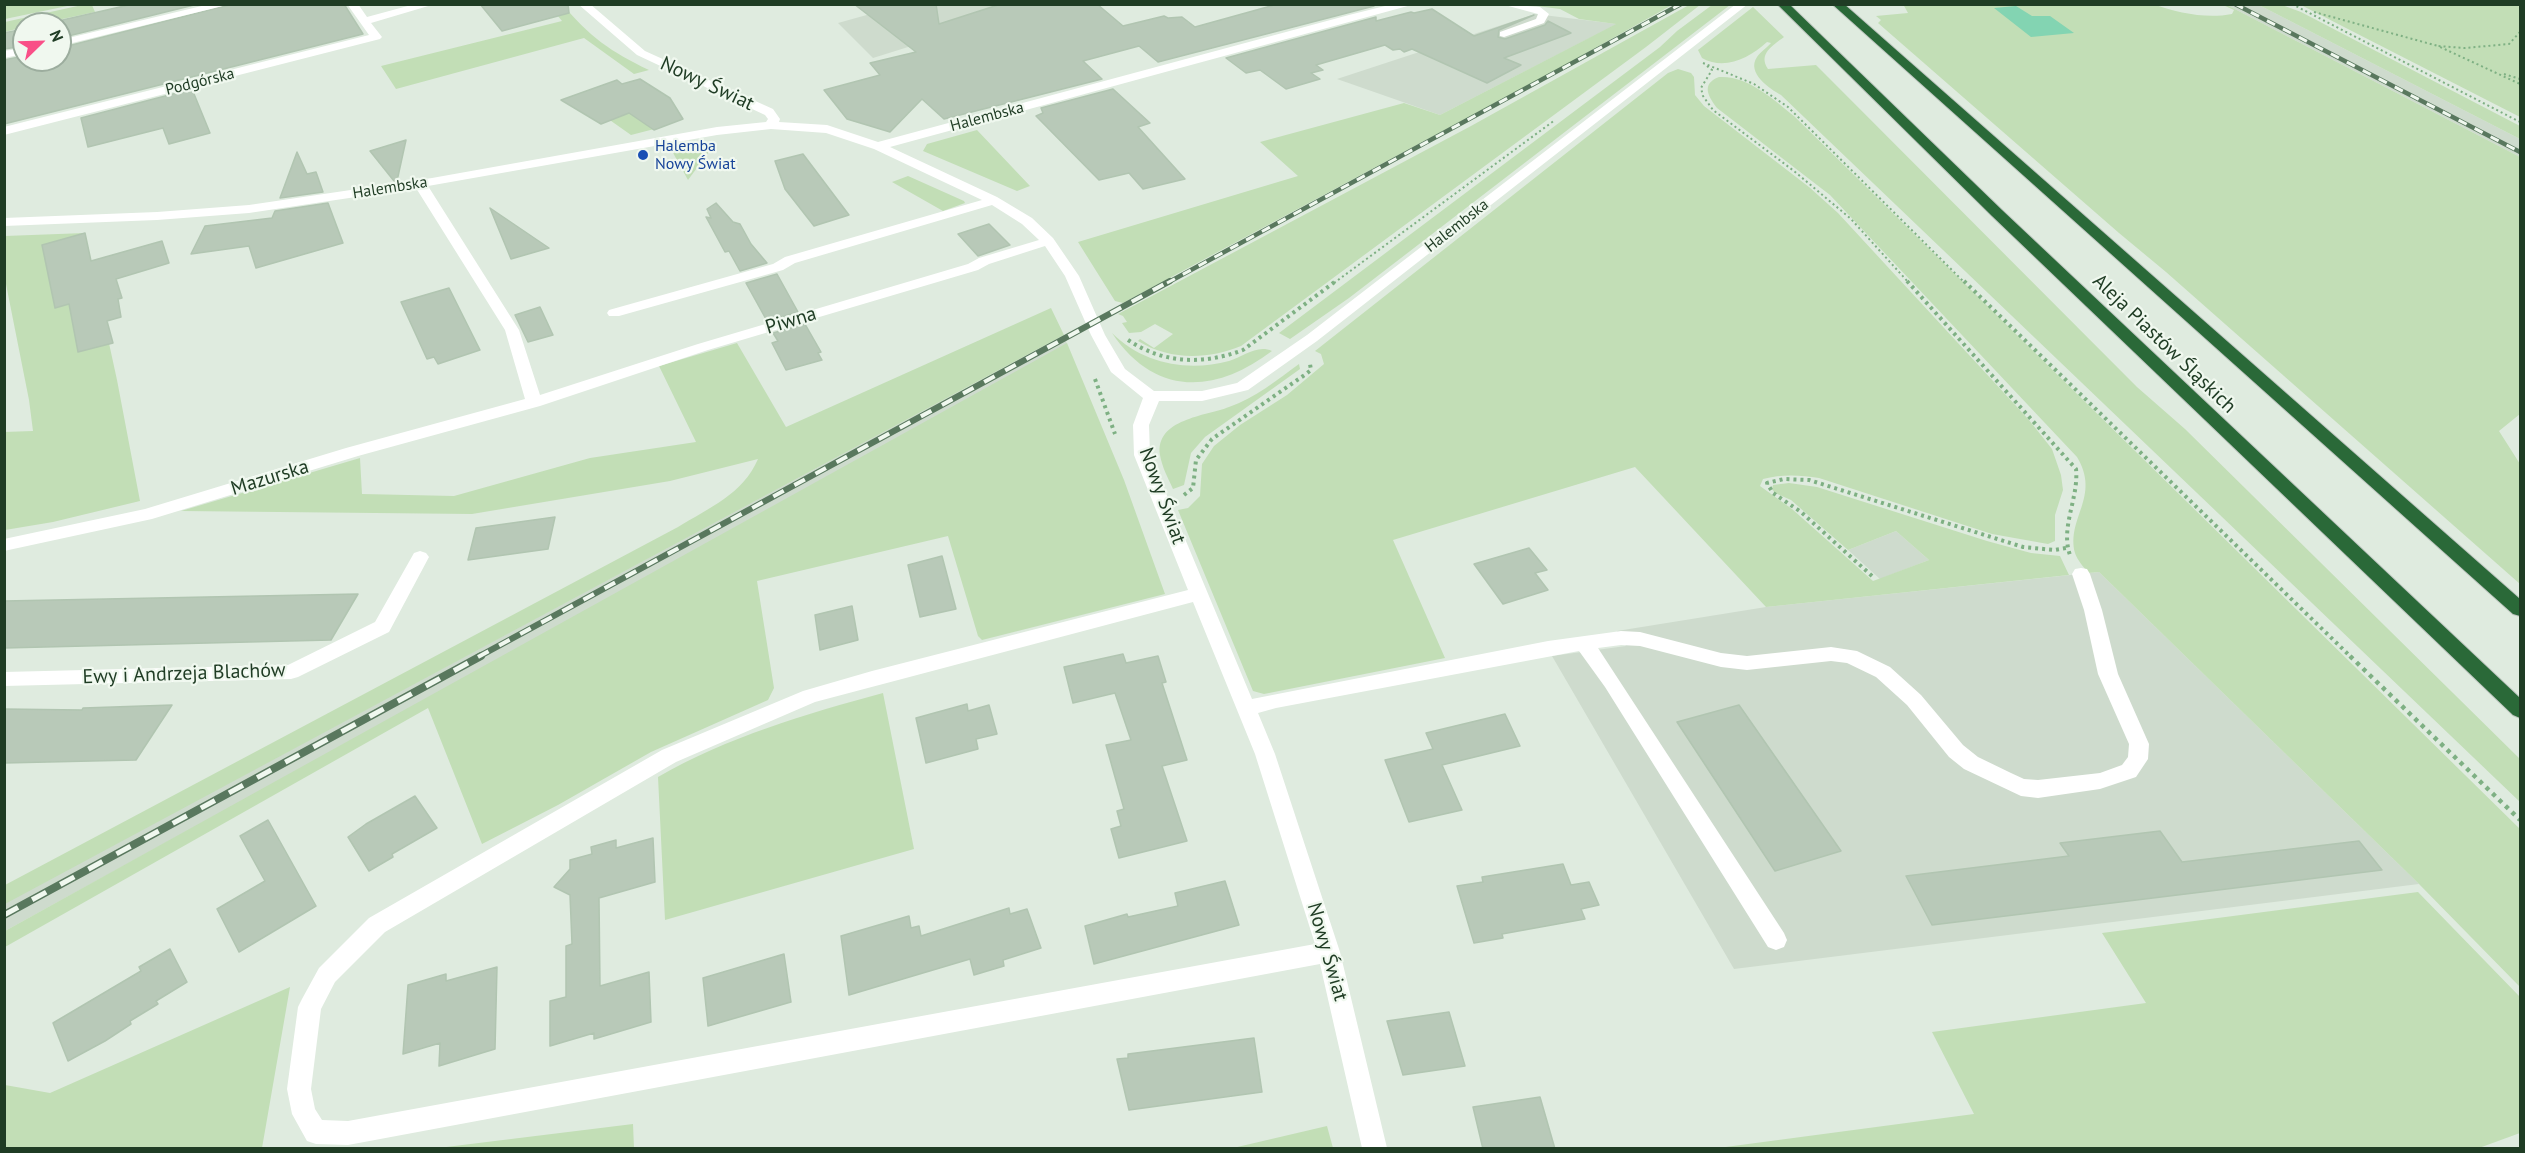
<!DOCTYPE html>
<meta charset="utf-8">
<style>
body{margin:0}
#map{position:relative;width:2525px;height:1153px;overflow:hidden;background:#dfebdf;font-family:"PT Sans",sans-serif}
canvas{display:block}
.frame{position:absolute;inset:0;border:6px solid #1f3c24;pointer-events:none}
.north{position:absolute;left:12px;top:12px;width:60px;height:60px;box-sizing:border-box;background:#f0f8ef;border:2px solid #9cad9e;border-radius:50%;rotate:67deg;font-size:16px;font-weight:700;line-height:24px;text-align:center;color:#1f3c24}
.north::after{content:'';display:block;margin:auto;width:21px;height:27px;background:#f94f87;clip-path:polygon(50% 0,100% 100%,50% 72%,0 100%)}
</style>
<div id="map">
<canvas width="2525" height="1153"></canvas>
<div class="frame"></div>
<div class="north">N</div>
</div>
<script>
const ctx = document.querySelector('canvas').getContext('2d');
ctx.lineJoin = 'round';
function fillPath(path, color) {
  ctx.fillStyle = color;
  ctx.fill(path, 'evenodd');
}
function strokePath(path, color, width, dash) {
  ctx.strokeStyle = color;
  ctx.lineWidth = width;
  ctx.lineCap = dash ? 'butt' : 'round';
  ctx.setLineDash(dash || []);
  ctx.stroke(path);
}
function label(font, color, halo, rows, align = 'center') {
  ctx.font = font + ' "PT Sans",sans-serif';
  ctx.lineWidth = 4.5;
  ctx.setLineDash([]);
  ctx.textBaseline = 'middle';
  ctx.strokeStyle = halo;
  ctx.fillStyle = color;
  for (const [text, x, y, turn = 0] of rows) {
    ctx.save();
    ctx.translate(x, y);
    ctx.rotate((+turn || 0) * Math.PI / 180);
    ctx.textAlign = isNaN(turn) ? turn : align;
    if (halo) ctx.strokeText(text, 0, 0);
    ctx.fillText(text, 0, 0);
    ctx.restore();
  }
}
const built = new Path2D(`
 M874,5H1042L873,58L838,23L881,11Z
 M2227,5H2259L2520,139V157Z
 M1535,14L1617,24L1440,115L1337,79Z
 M1064,335L1068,347L5,931V903Z
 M1896,531L1929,560L1880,579L1848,550Z
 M2099,572L2419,884L1734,969L1552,656L1626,646L1617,631L1766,607Z`);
const green = new Path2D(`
 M5,4H72V5L5,19Z
 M562,4C590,37 611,52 649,70L634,74L584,38L396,89L381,66L562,21L549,5Z
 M1903,4H2153C2178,13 2206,19 2232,14L2234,10L2223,5H2227L2520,157V414L2499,431L2520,464V584L2166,272L2119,233L1878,23L1881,20L1876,16L1908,13Z
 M82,5H92L95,12L39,24H24V27L5,32V22Z
 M1529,5H1672L1556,70L1123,303L1115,301L1078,242L1298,176L1260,142L1404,103L1440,115L1616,24L1579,19L1560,9Z
 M1689,5H1700L1646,47L1241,346C1207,360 1169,360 1138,341L1140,339L1154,348L1173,334L1155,324L1141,332L1129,333L1122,323L1127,322L1123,316L1118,314L1471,126Z
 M1712,5H1730L1349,298L1290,339L1279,333L1660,47L1677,31Z
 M2259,5H2282L2301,12L2520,126V139Z
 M2301,5H2520V117Z
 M1753,7L1784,37C1772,46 1758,54 1768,69L1816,65L2137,387L2185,429L2520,759V802L1781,95C1770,89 1746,73 1757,57C1760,52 1767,48 1771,43L1767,42C1749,58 1725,71 1702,58L1698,50Z
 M1678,69L1691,73L1694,77L1695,95L1704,106L1809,187L1838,213L2029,420L2052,449L2061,475L2063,490L2055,515V541L2048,544L1992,534L1819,478C1800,475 1782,474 1763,479L1760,486L1792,509L1873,581L1929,560L1896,531L1848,550L1791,500L1775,493L1772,489L1773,485L1789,483L1817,487L1987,541L2031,553L2060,556L2069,575L1766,607L1635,467L1393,540L1445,658L1264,694L1253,691L1178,510L1188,508L1200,496L1202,464L1214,446L1240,425L1287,395L1324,364L1321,354L1315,351L1668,73Z
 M1719,77C1747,75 1773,99 1794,116L2520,829V987L2419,884L2099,572L2088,573C2084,567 2077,560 2075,553C2066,518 2101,497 2077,457L1830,195L1717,108C1708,96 1701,84 1719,77Z
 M580,99L652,119L662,127L631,135Z
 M977,130L1030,186L1017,191L923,151L927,144Z
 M706,144L708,153L688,180L672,151Z
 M908,176L964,201L965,203L943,211L892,182Z
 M85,233L117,380L140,501L53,522L5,530L4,432L33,431L29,400L5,279V236Z
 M1051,308L1064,335L5,904V885L678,527C709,508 743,494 758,459L670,481L472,514L181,511L360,458L362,494L454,496L590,458L696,442L659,366L737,343L786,427Z
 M1112,333C1143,364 1188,372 1229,361C1243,357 1257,344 1272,351C1215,394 1155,397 1112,333Z
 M1067,343L1124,480L1165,594L982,640L978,636L948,536L757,581L774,688L768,700L651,752L558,805L482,844L428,708L5,947V931Z
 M1299,364L1300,369L1205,437L1191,453L1184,485L1173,489C1168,478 1162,467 1160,455C1155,419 1206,416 1229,407C1255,398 1277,380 1299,364Z
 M883,693L914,849L665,920L658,777C727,737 806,714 883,693Z
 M2418,892L2520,997V1133L2479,1148H1718L1974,1114L1932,1032L2146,1003L2102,933Z
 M290,987L262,1148H5V1085L50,1093Z
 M633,1124L634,1148H438Z
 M1327,1126L1333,1148H1233Z`);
const water = new Path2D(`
 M2016,6L2032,16H2050L2074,33L2031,37L1994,8Z`);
const building = new Path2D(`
 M133,4H198L60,38V24H45Z
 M233,4H344L363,34L4,124V60L24,56V60H60V48Z
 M480,4H568L569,13L502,31Z
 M854,4H936L939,24L1001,4H1097L1123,26L1164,16L1168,18L1182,17L1195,27L1278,4H1374V6L1158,62L1139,46L1083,61L1102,79L944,119L922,99L890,132L847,119L824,90L880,75L870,63L916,52Z
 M1432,9L1474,36L1534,15L1499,30L1498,37L1505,39L1545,25L1548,21L1571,33L1504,58L1521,65L1487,83L1412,49L1404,52L1400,49L1393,50L1385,45L1316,65L1323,70L1311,73L1320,79L1286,89L1260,70L1246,73L1226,58L1376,17V21L1411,12L1414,13Z
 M24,29V46L4,49V33Z
 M640,79L670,98L683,119L654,130L629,113L601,124L561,100L617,80L622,84Z
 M192,89L210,133L169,144L163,128L88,147L81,118Z
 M1113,89L1150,123L1138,127L1185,179L1143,189L1129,173L1099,180L1036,116L1043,113L1041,108Z
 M406,140L397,181H394L370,151Z
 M297,152L307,174L316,172L323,192L280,198Z
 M803,154L849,215L814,226L785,189L775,161Z
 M328,203L343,243L256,268L249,246L191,254L205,226L272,218L275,211Z
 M716,203L733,222L740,224L751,244L767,263L740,271L729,251L725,252L706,217L711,218L707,209Z
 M490,208L549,248L511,259Z
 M989,224L1010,245L978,256L958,234Z
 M85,233L91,261L162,241L169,263L116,279L122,298L118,299L121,317L107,321L113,343L78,352L69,304L55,308L42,245Z
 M777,274L798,312L767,321L746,283Z
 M449,288L480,350L438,364L434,357L427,359L401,302Z
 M540,307L553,335L528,342L515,315Z
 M805,324L821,352L818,353L822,360L786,370L772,343L778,341L773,333Z
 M555,517L548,549L468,560L476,528Z
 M1529,548L1547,570L1535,573L1548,590L1503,604L1474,564Z
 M942,556L956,609L920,617L908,565Z
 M358,594L331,640L4,648V601Z
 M852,606L858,640L820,650L815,615Z
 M1123,654L1126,663L1158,656L1166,682L1162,683L1187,760L1162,766L1187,841L1119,858L1111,829L1121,826L1117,811L1124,809L1106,745L1131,740L1115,693L1073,703L1064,667Z
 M967,704L968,711L989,705L997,734L976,739L978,749L926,763L916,718Z
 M172,705L136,760L4,763V709L82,710L83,708Z
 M1739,705L1841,851L1775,871L1677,722Z
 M1505,714L1520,746L1442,765L1462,810L1409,822L1385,760L1433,749L1426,733Z
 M415,796L437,828L392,854L393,857L369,871L348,837L366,824Z
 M268,820L316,906L239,952L217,909L265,881L240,836Z
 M2160,831L2182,862L2359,841L2382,870L1932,925L1906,876L2069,856L2060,843Z
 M653,838L655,882L599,898L600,986L649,972L651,1022L594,1039V1033L550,1046V1001L566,997V946L572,944L570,895L554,887L570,869V860L592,854L591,847L616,840V848Z
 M1563,864L1571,885L1589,882L1599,905L1581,909L1585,919L1502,934L1503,938L1474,943L1457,886L1483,882L1482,877Z
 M1225,881L1239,925L1094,964L1085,926L1127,914L1128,917L1178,906L1175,893Z
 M1009,908L1010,914L1027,909L1041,948L1003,960L1004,966L974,975L970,959L849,995L841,936L909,916L911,928L919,926L921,936Z
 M170,949L187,982L156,1001L158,1004L130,1021L131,1024L105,1041L68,1061L53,1023L141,971L139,967Z
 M784,954L791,1002L708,1026L703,978Z
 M497,967L495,1049L439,1066L440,1043L403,1054L408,985L446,974V981Z
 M1449,1012L1465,1066L1403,1075L1387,1021Z
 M1254,1038L1262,1092L1129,1110L1117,1059L1128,1058V1054Z
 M1540,1097L1555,1149H1483L1473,1107Z`);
const pathFar2 = new Path2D(`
 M2292,4L2520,122
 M2314,12L2438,46
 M2520,32L2509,44L2465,48L2438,46L2520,84
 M1703,63L1754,84L1788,107L1965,283
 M1707,66L1712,70L1701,88L1703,96L1713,110L1794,171L1851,219L1909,283
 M2504,74L2520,79
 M1334,283L1555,120`);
const pathFar1 = new Path2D(`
 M1907,281L2076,469C2079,498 2060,527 2070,555
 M1964,281L2351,657
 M1128,340C1164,364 1203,365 1243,350L1336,281
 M1095,379L1115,434
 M1184,495L1193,488L1196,460L1212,439L1306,374L1311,370L1310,364
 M1872,576L1801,512L1773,493L1767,483L1784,479L1809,480L2023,547L2054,550L2066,548`);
const path = new Path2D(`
 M2350,656L2520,820`);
const minor = new Path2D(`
 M210,4H231L60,46V40Z
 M347,4H358L367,17L415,4H435L371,23L382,37L380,39L4,135V127L369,35Z
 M578,4H590L645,51L773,109L780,119L779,122L827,125L878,142L1349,15L1393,4H1415L890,147L997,197L1032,218L1053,238L1079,276L1105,335L1125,369L1154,391H1202L1237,383L1307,335L1736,4H1748L1317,341L1248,390L1202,401H1159L1149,425L1150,455L1252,699L1548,641L1621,631L1640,632L1721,653L1747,656L1831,647L1857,651L1890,667L1921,695L1963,745L1978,757L2011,773L2024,779L2038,780L2100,773L2122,765L2128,757L2129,744L2098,674L2084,610L2072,574L2075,569L2081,568L2087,569L2090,574L2102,610L2118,674L2149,744L2148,759L2136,777L2100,789L2038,798L2021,796L1964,769L1949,757L1907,705L1876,677L1847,663L1831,661L1747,670L1721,667L1640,646L1621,645L1598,648L1784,933L1787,940L1784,947L1776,950L1768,947L1605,687L1579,651L1276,708L1258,713L1275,754L1340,952L1387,1148H1362L1320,964L348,1145L316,1144L307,1141L292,1114L287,1089L298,1007L302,999L319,968L369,918L662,750L803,691L872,671L1188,590L1134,455L1133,425L1143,398L1111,372L1091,335L1065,276L1045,246L989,264L978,270L708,350L540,406L358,456L152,519L4,551V539L145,509L346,448L525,399L505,330L416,188L249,213L157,220L4,226V218L157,212L249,205L432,178L717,127L766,122L768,119L765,115L637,55ZM771,129L826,133L874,149L982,200L785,257L773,264L609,310L607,313L609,316H619L783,270L795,263L992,205L1022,224L1039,240L979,258L968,264L698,344L540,395L519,330L428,186L717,135ZM1193,602L1255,754L1315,944L348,1121L322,1120L315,1109L311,1089L321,1009L335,982L385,932L676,762L815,702Z
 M1501,4L1540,7L1549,14L1544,23L1504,37L1500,36V32L1536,19L1538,14Z
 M24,48V54L4,58V51Z
 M420,551L426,553L429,557L389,632L298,677L291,679L4,686V672L288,665L375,622L414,553Z`);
const highway = new Path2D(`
 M1777,4H1789L2002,210L2520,698V718L2513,715L1992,216Z
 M1832,4H1844L2520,599V616L2513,614Z`);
const railFar2 = new Path2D(`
 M2235,4L2520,152
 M1167,283L1681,4`);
const railFar1 = new Path2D(`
 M478,657L1170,281`);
const rail = new Path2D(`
 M4,915L481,656`);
const markers = [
 [643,155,6,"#1a4fb4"]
];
const farStreetnames = [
 ["Podgórska",200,82,-14],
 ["Halembska",987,117,-15],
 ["Halembska",390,188,-9],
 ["Halembska",1457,226,-38]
];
const farTransitnames = [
 ["Halemba",655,146],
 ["Nowy Świat",655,164]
];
const streetNames = [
 ["Nowy Świat",707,84,25],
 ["Piwna",791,321,-17],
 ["Aleja Piastów Śląskich",2164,344,44],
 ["Mazurska",270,478,-17],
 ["Nowy Świat",1162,496,70],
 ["Ewy i Andrzeja Blachów",184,674,-2],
 ["Nowy Świat",1327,952,74]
];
fillPath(built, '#cedbcd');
fillPath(green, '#c2deb6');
fillPath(water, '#83d4b2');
fillPath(building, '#b8c9b8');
strokePath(building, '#b1c5b1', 1.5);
strokePath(highway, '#c0c8c2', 2);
strokePath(pathFar2, '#7eb083', 2, [2, 3]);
strokePath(pathFar1, '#7eb083', 4, [3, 4]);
strokePath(path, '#7eb083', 4.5, [4, 5]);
fillPath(minor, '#fff');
fillPath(highway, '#2a6938');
strokePath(railFar2, '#59785e', 4.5);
strokePath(railFar1, '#59785e', 6);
strokePath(rail, '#59785e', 8);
strokePath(railFar2, '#f0f8ef', 3, [9]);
strokePath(railFar1, '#f0f8ef', 4, [12]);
strokePath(rail, '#f0f8ef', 5, [16]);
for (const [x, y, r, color] of markers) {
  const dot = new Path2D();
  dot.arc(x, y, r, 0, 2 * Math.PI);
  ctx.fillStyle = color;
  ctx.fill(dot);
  strokePath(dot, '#f0f8ef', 2);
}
label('16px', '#1f3c24', '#f0f8ef', farStreetnames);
label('16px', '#164399', '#f0f8ef', farTransitnames, 'left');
label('20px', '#1f3c24', '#f0f8ef', streetNames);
</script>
